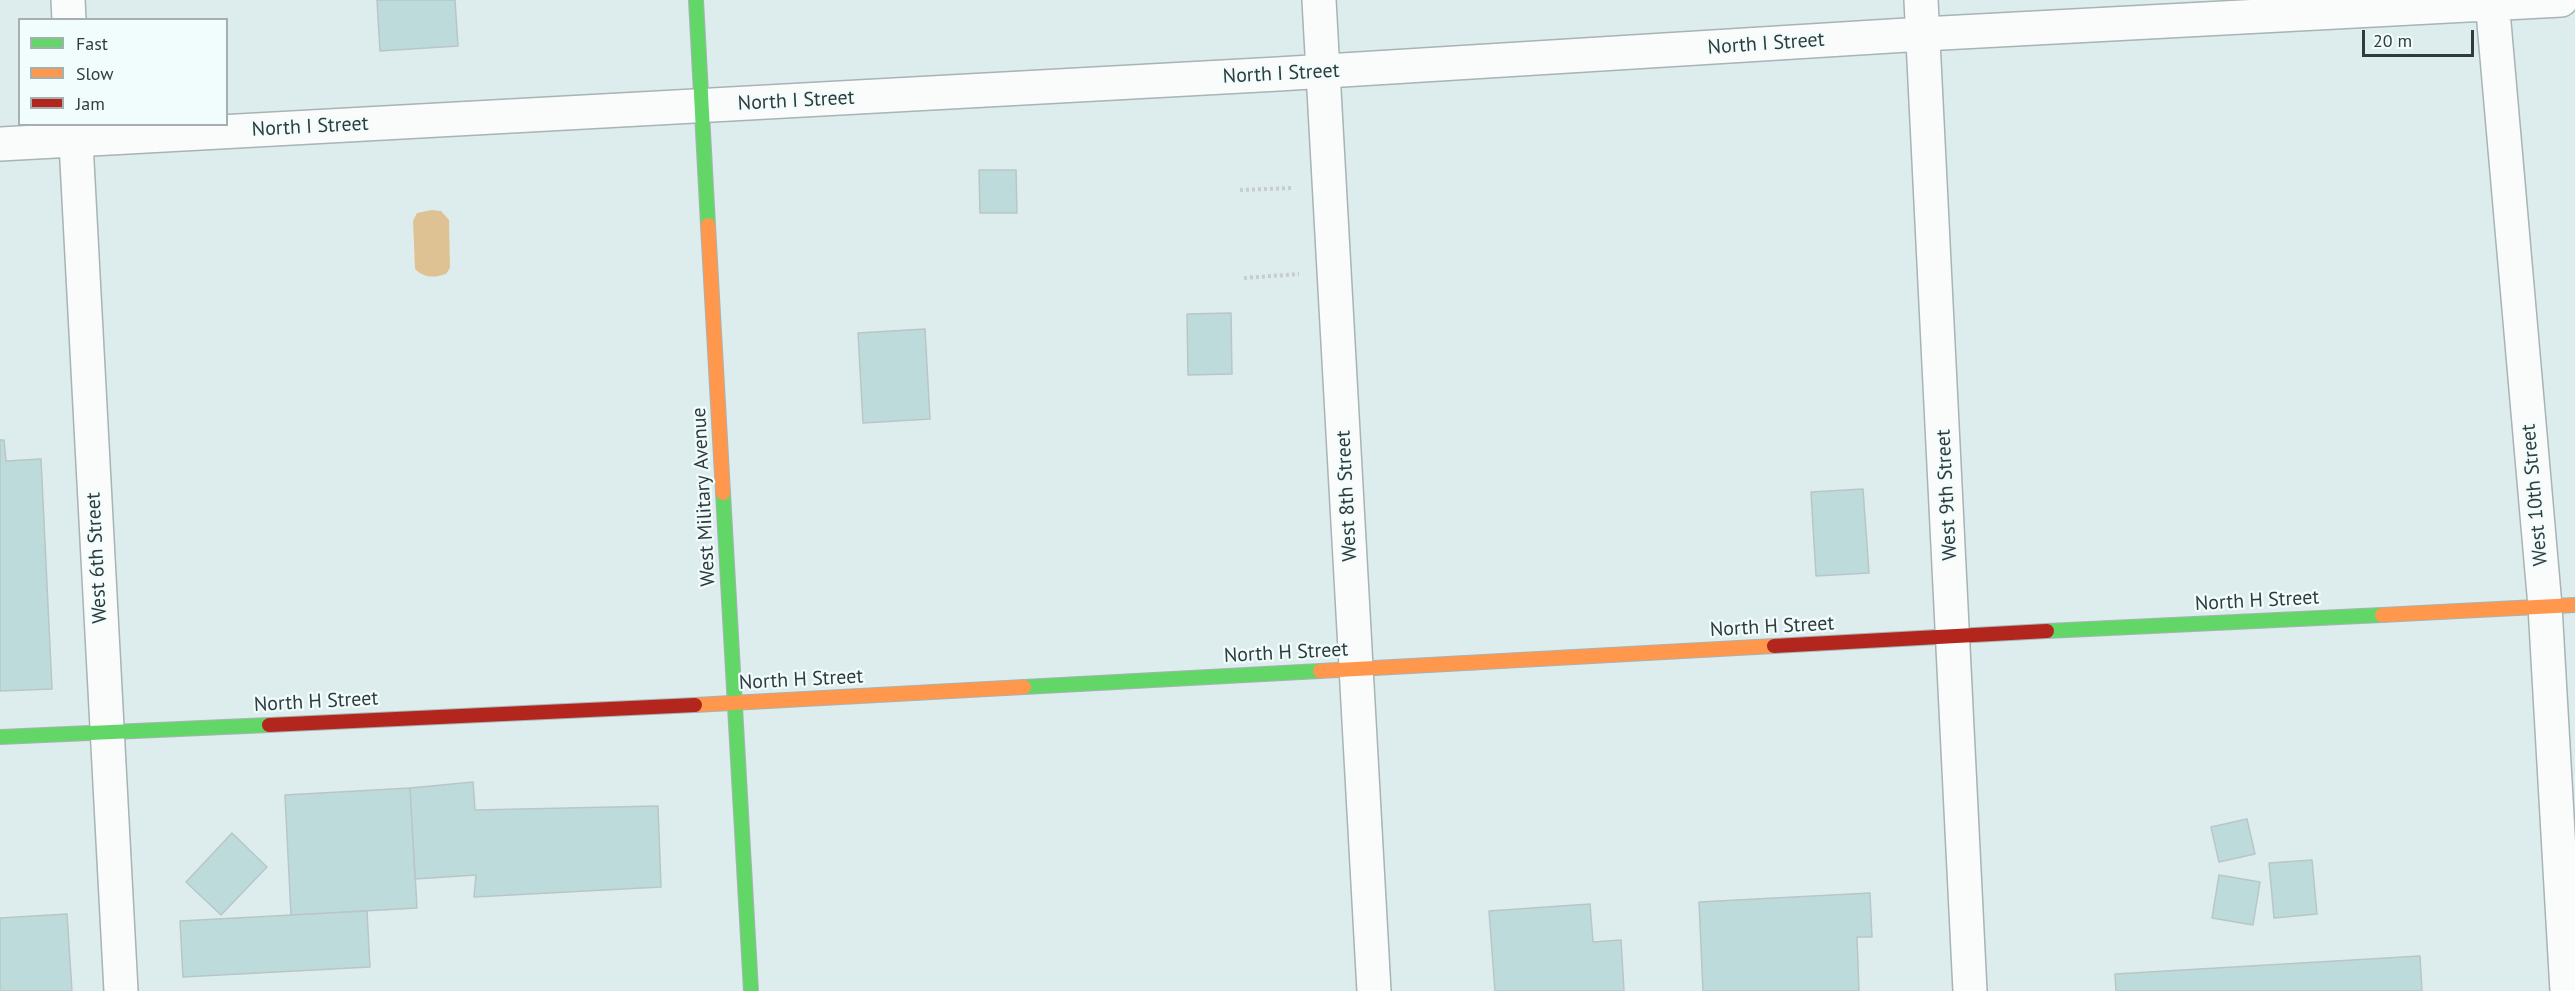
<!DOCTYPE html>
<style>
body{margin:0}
#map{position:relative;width:2575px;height:991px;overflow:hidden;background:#ddedee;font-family:"PT Sans",sans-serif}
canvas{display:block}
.legend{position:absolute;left:18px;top:18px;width:210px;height:108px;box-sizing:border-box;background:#f1fdfd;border:2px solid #a4afb0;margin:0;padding:8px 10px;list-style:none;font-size:18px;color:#303b3c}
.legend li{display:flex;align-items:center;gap:12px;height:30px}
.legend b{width:30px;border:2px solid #a4afb0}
.scale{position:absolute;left:2362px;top:30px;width:112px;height:27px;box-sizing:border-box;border:3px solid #303b3c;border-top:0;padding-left:8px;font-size:18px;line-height:21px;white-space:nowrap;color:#303b3c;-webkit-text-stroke:4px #f1fdfd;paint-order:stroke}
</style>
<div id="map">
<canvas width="2575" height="991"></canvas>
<ul class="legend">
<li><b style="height:8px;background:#63d668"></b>Fast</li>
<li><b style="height:8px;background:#ff974d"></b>Slow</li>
<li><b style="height:8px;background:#b3261e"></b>Jam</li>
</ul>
<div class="scale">20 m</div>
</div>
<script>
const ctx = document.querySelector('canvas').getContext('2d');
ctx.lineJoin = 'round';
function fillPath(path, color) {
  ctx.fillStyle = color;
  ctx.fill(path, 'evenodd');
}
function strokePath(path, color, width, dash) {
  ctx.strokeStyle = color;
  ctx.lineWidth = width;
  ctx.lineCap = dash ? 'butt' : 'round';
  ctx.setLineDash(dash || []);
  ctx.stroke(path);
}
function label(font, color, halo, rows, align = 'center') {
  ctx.font = font + ' "PT Sans",sans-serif';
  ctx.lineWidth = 4.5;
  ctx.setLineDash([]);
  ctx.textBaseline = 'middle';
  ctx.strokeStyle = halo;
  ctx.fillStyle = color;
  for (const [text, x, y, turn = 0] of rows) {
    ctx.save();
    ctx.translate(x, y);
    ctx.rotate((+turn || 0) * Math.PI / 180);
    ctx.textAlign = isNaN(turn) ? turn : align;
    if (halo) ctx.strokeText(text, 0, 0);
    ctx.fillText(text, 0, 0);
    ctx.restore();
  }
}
const water = new Path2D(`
 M432,210L441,211L449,220L450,268L446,274C434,278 424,278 415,269L413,221L417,213Z`);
const building = new Path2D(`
 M377,0H455L458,46L380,51Z
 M979,170H1016L1017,213H980Z
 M1231,313L1232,374L1188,375L1187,314Z
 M925,329L930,419L863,423L858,333Z
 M0,440H4L6,461L41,459L52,689L0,691Z
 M1863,489L1869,573L1816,576L1811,492Z
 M473,782L475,810L658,806L661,887L474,897L476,875L415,879L410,788Z
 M410,788L417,908L291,915L285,795Z
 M2247,819L2255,854L2219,862L2211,827Z
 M232,833L267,867L221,915L186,882Z
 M2312,860L2317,914L2274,918L2269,863Z
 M2219,875L2260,882L2253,925L2212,918Z
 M1870,893L1872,937H1857L1859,991H1703L1699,902Z
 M1590,904L1593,942L1621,940L1624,991H1495L1489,911Z
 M367,911L370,967L183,977L180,921Z
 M67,914L72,991H0V918Z
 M2420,956L2422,991H2116L2115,974Z`);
const path = new Path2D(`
 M1240,190L1293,188
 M1244,278L1299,274`);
const street = new Path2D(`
 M68,0L69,20
 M1319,0L1374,991
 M1921,0L1970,991
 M2492,0L2545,606L2567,991
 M75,124L121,991
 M0,144L1278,74L1923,34L2561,0`);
const fast = new Path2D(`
 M696,0L708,225
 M723,493L751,991
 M2047,631L2382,615
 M1024,687L1320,671
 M0,737L269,725`);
const slow = new Path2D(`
 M708,225L723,493
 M2382,615L2575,605
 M1320,671L1774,646
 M695,705L1024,687`);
const jam = new Path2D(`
 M1774,646L2047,631
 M269,725L695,705`);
const streetNames = [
 ["North I Street",1766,44,-4],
 ["North I Street",1281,74,-3],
 ["North I Street",796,101,-3],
 ["North I Street",310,127,-3],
 ["West 9th Street",1947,495,-93],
 ["West 10th Street",2535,495,-95],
 ["West 8th Street",1347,496,-93],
 ["West Military Avenue",704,497,-93],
 ["West 6th Street",97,558,-93],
 ["North H Street",2257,601,-3],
 ["North H Street",1772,627,-3],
 ["North H Street",1286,653,-3],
 ["North H Street",801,680,-3],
 ["North H Street",316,702,-3]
];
fillPath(water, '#dec294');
fillPath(building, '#bedbdc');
strokePath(building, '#b9c6c6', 1.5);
strokePath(street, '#a7b3b4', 36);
strokePath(fast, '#a7b3b4', 16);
strokePath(slow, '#a7b3b4', 16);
strokePath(jam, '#a7b3b4', 16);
strokePath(path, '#c7cccc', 4, [3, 3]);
strokePath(street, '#fafcfc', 33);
strokePath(fast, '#63d668', 14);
strokePath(slow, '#ff974d', 14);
strokePath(jam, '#b3261e', 14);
label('20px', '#303b3c', '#f1fdfd', streetNames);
</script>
